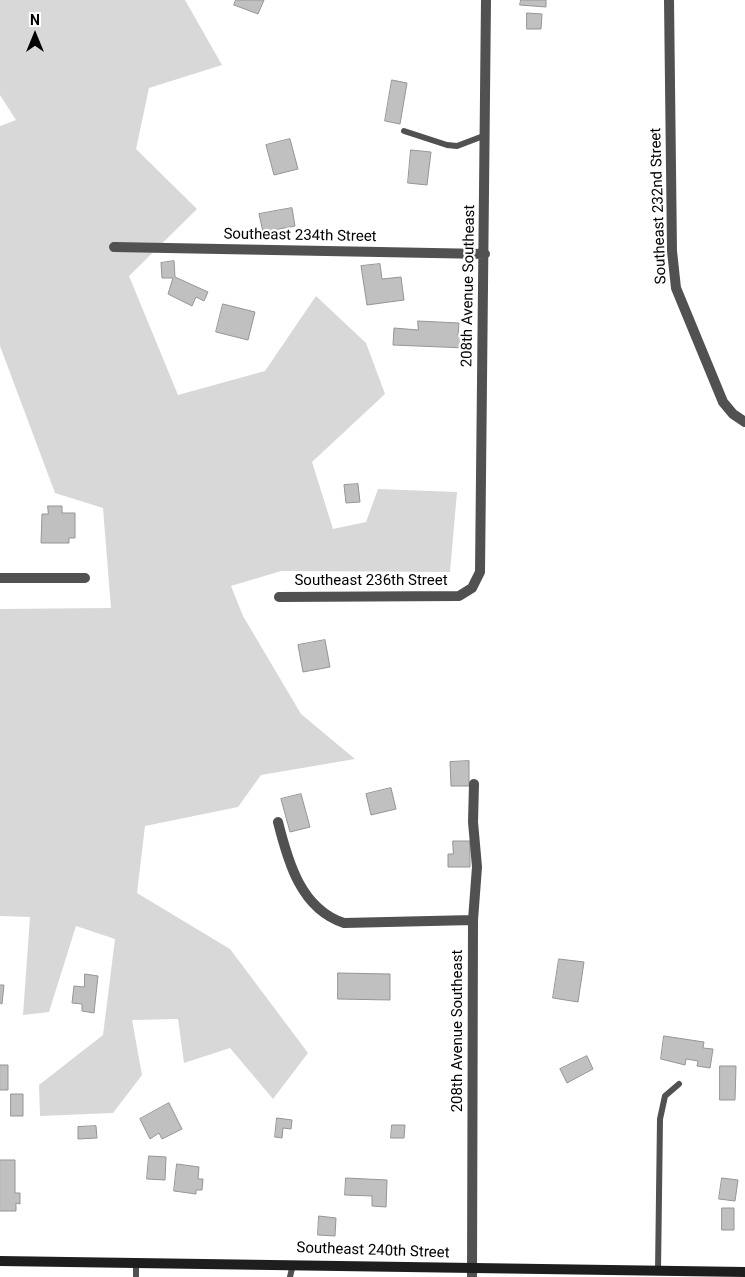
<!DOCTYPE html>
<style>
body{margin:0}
#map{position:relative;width:745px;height:1277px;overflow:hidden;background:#fff;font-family:Roboto,sans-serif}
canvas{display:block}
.north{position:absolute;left:10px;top:10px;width:50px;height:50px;-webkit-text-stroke:4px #fff;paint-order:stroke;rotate:0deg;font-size:14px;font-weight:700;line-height:20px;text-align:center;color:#000}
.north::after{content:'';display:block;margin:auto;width:18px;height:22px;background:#000;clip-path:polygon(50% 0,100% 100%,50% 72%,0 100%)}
</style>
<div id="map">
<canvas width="745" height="1277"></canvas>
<div class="north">N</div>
</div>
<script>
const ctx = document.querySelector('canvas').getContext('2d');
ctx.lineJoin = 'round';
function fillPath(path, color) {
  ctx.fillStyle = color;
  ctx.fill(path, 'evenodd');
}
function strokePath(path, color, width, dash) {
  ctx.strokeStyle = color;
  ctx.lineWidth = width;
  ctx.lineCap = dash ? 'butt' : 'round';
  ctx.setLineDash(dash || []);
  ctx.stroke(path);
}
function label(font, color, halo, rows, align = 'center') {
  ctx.font = font + ' Roboto,sans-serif';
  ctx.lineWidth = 4.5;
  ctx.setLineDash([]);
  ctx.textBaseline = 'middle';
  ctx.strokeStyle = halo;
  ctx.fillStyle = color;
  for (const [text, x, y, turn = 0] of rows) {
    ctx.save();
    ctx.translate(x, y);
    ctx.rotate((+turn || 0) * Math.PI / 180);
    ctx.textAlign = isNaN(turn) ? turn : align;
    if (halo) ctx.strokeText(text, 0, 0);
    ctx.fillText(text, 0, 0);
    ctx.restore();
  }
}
const green = new Path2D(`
 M0,0H185L222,65L149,88L136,149L197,209L129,276L178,395L265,371L316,296L366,343L385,394L312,462L333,529L366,522L378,489L457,492L450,572L281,571L231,586L243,616L301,714L355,759L261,775L238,807L145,826L137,893L230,949L308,1053L273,1099L230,1048L184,1063L178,1019L132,1020L142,1075L113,1113L40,1116L39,1085L103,1035L115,939L76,926L49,1012L23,1015L30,917L0,916V609L111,608L103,508L55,493L0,346V126L16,120L0,95Z`);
const building = new Path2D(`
 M236,0H264L258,14L234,5Z
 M521,0H546V7L520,5Z
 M527,13L542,14L541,29H527Z
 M392,80L407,83L400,124L385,121Z
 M290,139L298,169L274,175L266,145Z
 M411,150L431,152L427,185L408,183Z
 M292,208L295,226L263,232L259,214Z
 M174,261L175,277L208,292L204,301L196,297L192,306L168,294L173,278H162L161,263Z
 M380,264L382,279L401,277L404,300L367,305L361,266Z
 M223,304L255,312L248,340L216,332Z
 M418,321L459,323L458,336H466V348L393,345L394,328L418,330Z
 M358,484L360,502L346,503L344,485Z
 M48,506H62V513H75V538H69V543H41L42,514H48Z
 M325,640L330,667L303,672L298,645Z
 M469,761V786H451L450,762Z
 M391,788L396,809L371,815L366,794Z
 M301,794L310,827L290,832L281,799Z
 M453,841H470V867H448V854H453Z
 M559,959L584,962L578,1002L553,998Z
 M338,973L390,974V1000L338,999Z
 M85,974L98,976L94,1013L82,1011V1004L72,1003L74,986L84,987Z
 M0,985H4L2,1004L0,1003Z
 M664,1036L704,1042L703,1048L713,1049L710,1068L697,1066L698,1061L686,1059L685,1065L661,1059Z
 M587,1056L593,1069L567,1083L560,1069Z
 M0,1065H8V1090H0Z
 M720,1066H736L735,1100H720Z
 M11,1094H23V1116H11Z
 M169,1103L182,1129L162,1139L159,1133L150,1139L140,1119Z
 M277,1118L292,1120L291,1129L283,1128L282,1138L275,1137Z
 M392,1125H405L404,1138H391Z
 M96,1126L97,1138L78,1139V1127Z
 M149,1156L166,1157L165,1180L147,1179Z
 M0,1160H15V1193H20V1204L16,1203V1211H0Z
 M177,1164L199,1167L198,1179H203L202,1190H196V1194L174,1191Z
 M346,1178L387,1180L386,1207L372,1206V1196L345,1195Z
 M722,1178L738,1180L735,1201L719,1199Z
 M722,1208H734V1230H722Z
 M319,1216L336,1218L335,1236L318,1235Z`);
const lane = new Path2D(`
 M404,131L447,145L457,146L486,135
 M136,1262V1277
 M658,1271L660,1119L665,1096L679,1084
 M290,1277L293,1264`);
const street = new Path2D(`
 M669,0L672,251L676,288L723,402L733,414L745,422
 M114,247L485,254
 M0,578H85
 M279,597L459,596L472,588L480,572L486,0
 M278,822C288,862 301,909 344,923L473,920
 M472,1277L473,920L477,867L473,822L474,784`);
const secondary = new Path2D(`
 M0,1261L745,1272`);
const streetNames = [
 ["Southeast 232nd Street",659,206,-92],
 ["Southeast 234th Street",300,236,1],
 ["208th Avenue Southeast",469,286,-89],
 ["Southeast 236th Street",371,581],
 ["208th Avenue Southeast",458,1031,-90],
 ["Southeast 240th Street",373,1251,2]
];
fillPath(green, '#d8d8d8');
fillPath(building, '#c0c0c0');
strokePath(building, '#959595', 1);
strokePath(lane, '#515151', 6);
strokePath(street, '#515151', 10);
strokePath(secondary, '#1e1e1e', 10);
label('15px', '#000', '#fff', streetNames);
</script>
